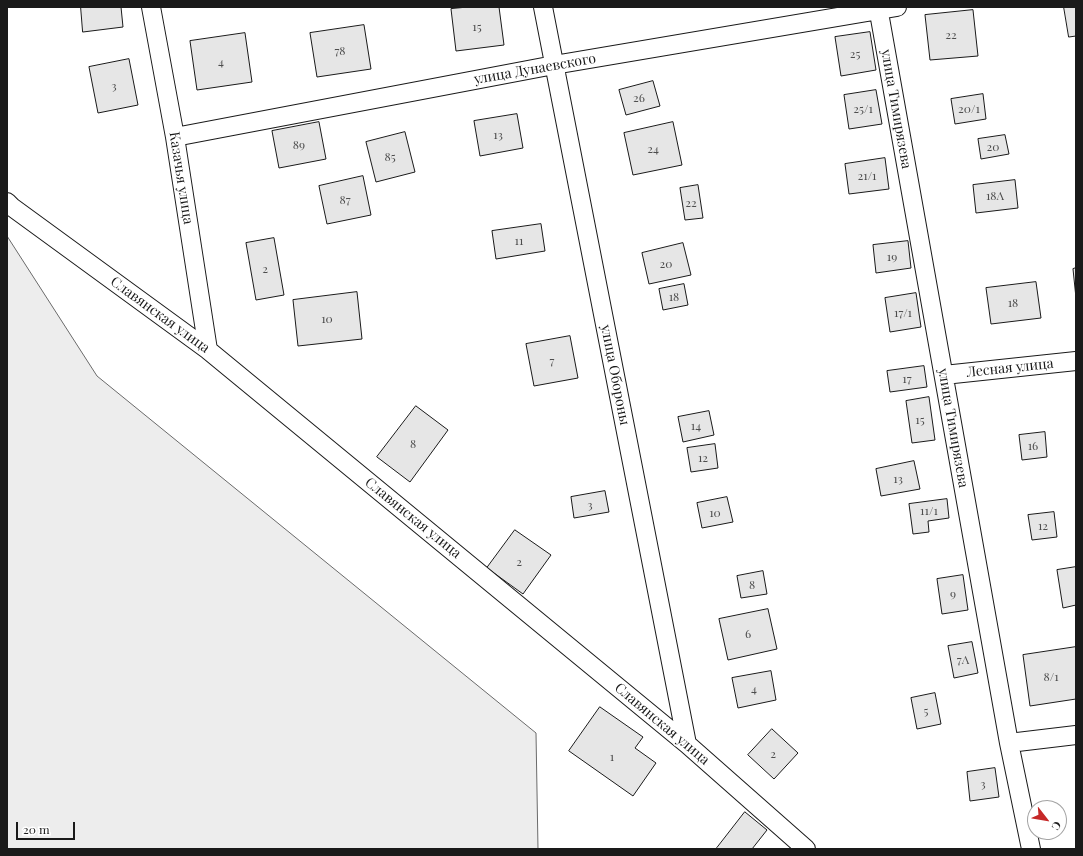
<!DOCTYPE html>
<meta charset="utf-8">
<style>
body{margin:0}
#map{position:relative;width:1083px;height:856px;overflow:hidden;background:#fff;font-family:"Playfair Display",serif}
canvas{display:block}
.frame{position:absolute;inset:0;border:8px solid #1a1a1a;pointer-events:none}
.north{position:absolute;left:1027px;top:800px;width:40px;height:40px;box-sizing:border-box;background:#fff;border:1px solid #a3a3a3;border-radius:50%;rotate:121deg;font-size:11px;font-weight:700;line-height:16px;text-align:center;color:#1a1a1a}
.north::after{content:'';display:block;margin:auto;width:14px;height:18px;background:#c62828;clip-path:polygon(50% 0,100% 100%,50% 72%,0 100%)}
.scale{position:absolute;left:16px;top:822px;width:59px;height:18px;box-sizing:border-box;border:2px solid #1a1a1a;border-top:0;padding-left:5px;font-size:12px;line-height:14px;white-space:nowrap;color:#1a1a1a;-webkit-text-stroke:3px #fff;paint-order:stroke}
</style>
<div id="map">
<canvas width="1083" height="856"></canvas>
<div class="frame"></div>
<div class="north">С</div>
<div class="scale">20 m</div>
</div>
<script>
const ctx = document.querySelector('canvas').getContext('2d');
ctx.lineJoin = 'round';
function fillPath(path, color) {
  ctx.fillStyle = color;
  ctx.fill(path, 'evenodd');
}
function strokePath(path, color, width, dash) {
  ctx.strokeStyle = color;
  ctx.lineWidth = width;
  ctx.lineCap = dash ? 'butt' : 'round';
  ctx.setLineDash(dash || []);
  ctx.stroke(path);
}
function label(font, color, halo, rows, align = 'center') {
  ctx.font = font + ' "Playfair Display",serif';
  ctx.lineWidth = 3;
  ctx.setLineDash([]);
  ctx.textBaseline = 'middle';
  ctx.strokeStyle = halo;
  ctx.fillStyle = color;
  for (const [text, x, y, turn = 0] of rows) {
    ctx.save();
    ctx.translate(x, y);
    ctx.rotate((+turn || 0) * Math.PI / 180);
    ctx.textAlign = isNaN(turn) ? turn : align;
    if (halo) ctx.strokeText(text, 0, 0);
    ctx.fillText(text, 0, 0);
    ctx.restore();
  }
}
const built = new Path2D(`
 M7,236L97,376L536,733L538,849H7Z`);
const building = new Path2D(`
 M81,7H121L123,27L83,32Z
 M468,7H499L504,45L456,51L451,9Z
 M1064,7H1076V36L1069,37Z
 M973,10L978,56L930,60L925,15Z
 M364,25L371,69L317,77L310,33Z
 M870,32L876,70L841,76L835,37Z
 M245,33L252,82L197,90L190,41Z
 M129,59L138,105L98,113L89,67Z
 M653,81L660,106L626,115L619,90Z
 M876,90L882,124L849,129L844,95Z
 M983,94L986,119L955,124L951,99Z
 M517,114L523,148L480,156L474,121Z
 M319,122L326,159L279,168L272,131Z
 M673,122L682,165L633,175L624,133Z
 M405,132L415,172L376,182L366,142Z
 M1005,135L1009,154L981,159L978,139Z
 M885,158L889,189L849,194L845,164Z
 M363,176L371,215L327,224L319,186Z
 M1015,180L1018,208L976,213L973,185Z
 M698,185L703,218L685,220L680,188Z
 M541,224L545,251L496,259L492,231Z
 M274,238L284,295L256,300L246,243Z
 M908,241L911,268L876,273L873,245Z
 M683,243L691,275L649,284L642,253Z
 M1076,268V298L1073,269Z
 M1036,282L1041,318L991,324L986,288Z
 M684,284L688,305L663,310L659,289Z
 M357,292L362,339L298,346L293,300Z
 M916,293L921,327L890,332L885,298Z
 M570,336L578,378L534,386L526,344Z
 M924,366L927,387L890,392L887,371Z
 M929,397L935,440L912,443L906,401Z
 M416,406L448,430L410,482L377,457Z
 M709,411L714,435L683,442L678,417Z
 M1045,432L1047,457L1022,460L1019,435Z
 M715,444L718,468L691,472L687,448Z
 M914,461L920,489L881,496L876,469Z
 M605,491L609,512L574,518L571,497Z
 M727,497L733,522L702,528L697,503Z
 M947,499L949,518L928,521L929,532L913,534L909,504Z
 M1054,512L1057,537L1032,540L1028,515Z
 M515,530L551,555L523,594L487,568Z
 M1076,567V605L1063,608L1057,570Z
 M763,571L767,594L741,598L737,576Z
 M963,575L968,610L942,614L937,579Z
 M768,609L777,649L728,660L719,619Z
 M972,642L978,673L954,678L948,646Z
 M1076,647V699L1030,706L1023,655Z
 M771,671L776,700L738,708L732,678Z
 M935,693L941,724L917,729L911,698Z
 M600,707L643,737L635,748L656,763L633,796L569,751Z
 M772,729L798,753L774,779L748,755Z
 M995,768L999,797L970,801L967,772Z
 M745,812L767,830L752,849H718L717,848Z`);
const street = new Path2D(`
 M151,7L175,137L208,350
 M543,7L687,744
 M878,7L1009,743L1031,849
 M175,137L554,65L897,7
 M7,202L12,207L208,350L687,744L806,849
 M944,375L1076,361
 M1009,743L1076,735`);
const numberNames = [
 ["15",477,27],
 ["22",951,35],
 ["78",340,51],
 ["25",855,54],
 ["4",221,62],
 ["3",114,86],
 ["26",639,98],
 ["25/1",863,109],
 ["20/1",969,109],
 ["13",498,135],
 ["89",299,145],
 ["20",993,147],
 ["24",653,149],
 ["85",390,157],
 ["21/1",867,176],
 ["18А",995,196],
 ["87",345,200],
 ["22",691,203],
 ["11",519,241],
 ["19",892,257],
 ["20",666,264],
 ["2",265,269],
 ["18",674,297],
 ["18",1013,303],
 ["17/1",903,313],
 ["10",327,319],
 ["7",552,361],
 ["17",907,379],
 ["15",920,420],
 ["14",696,426],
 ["8",413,444],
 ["16",1033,446],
 ["12",703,458],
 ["13",898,479],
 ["3",590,505],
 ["11/1",929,511],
 ["10",715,513],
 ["12",1043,526],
 ["2",519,562],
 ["8",752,585],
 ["9",953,594],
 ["6",748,634],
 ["7А",963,660],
 ["8/1",1051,677],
 ["4",754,689],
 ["5",926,711],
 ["2",773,754],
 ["1",612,757],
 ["3",983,784]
];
const streetNames = [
 ["улица Дунаевского",535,69,-10],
 ["улица Тимирязева",896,109,80],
 ["Казачья улица",181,178,81],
 ["Славянская улица",160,315,36],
 ["Лесная улица",1010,368,-6],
 ["улица Обороны",615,375,79],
 ["улица Тимирязева",953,428,80],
 ["Славянская улица",413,518,39],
 ["Славянская улица",662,724,40]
];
fillPath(built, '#ededed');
strokePath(built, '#6a6a6a', 1);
fillPath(building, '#e6e6e6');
strokePath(building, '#1a1a1a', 1);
strokePath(street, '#1a1a1a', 20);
strokePath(street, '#fff', 18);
label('12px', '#4d4d4d', null, numberNames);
label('14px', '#1a1a1a', '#fff', streetNames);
</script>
